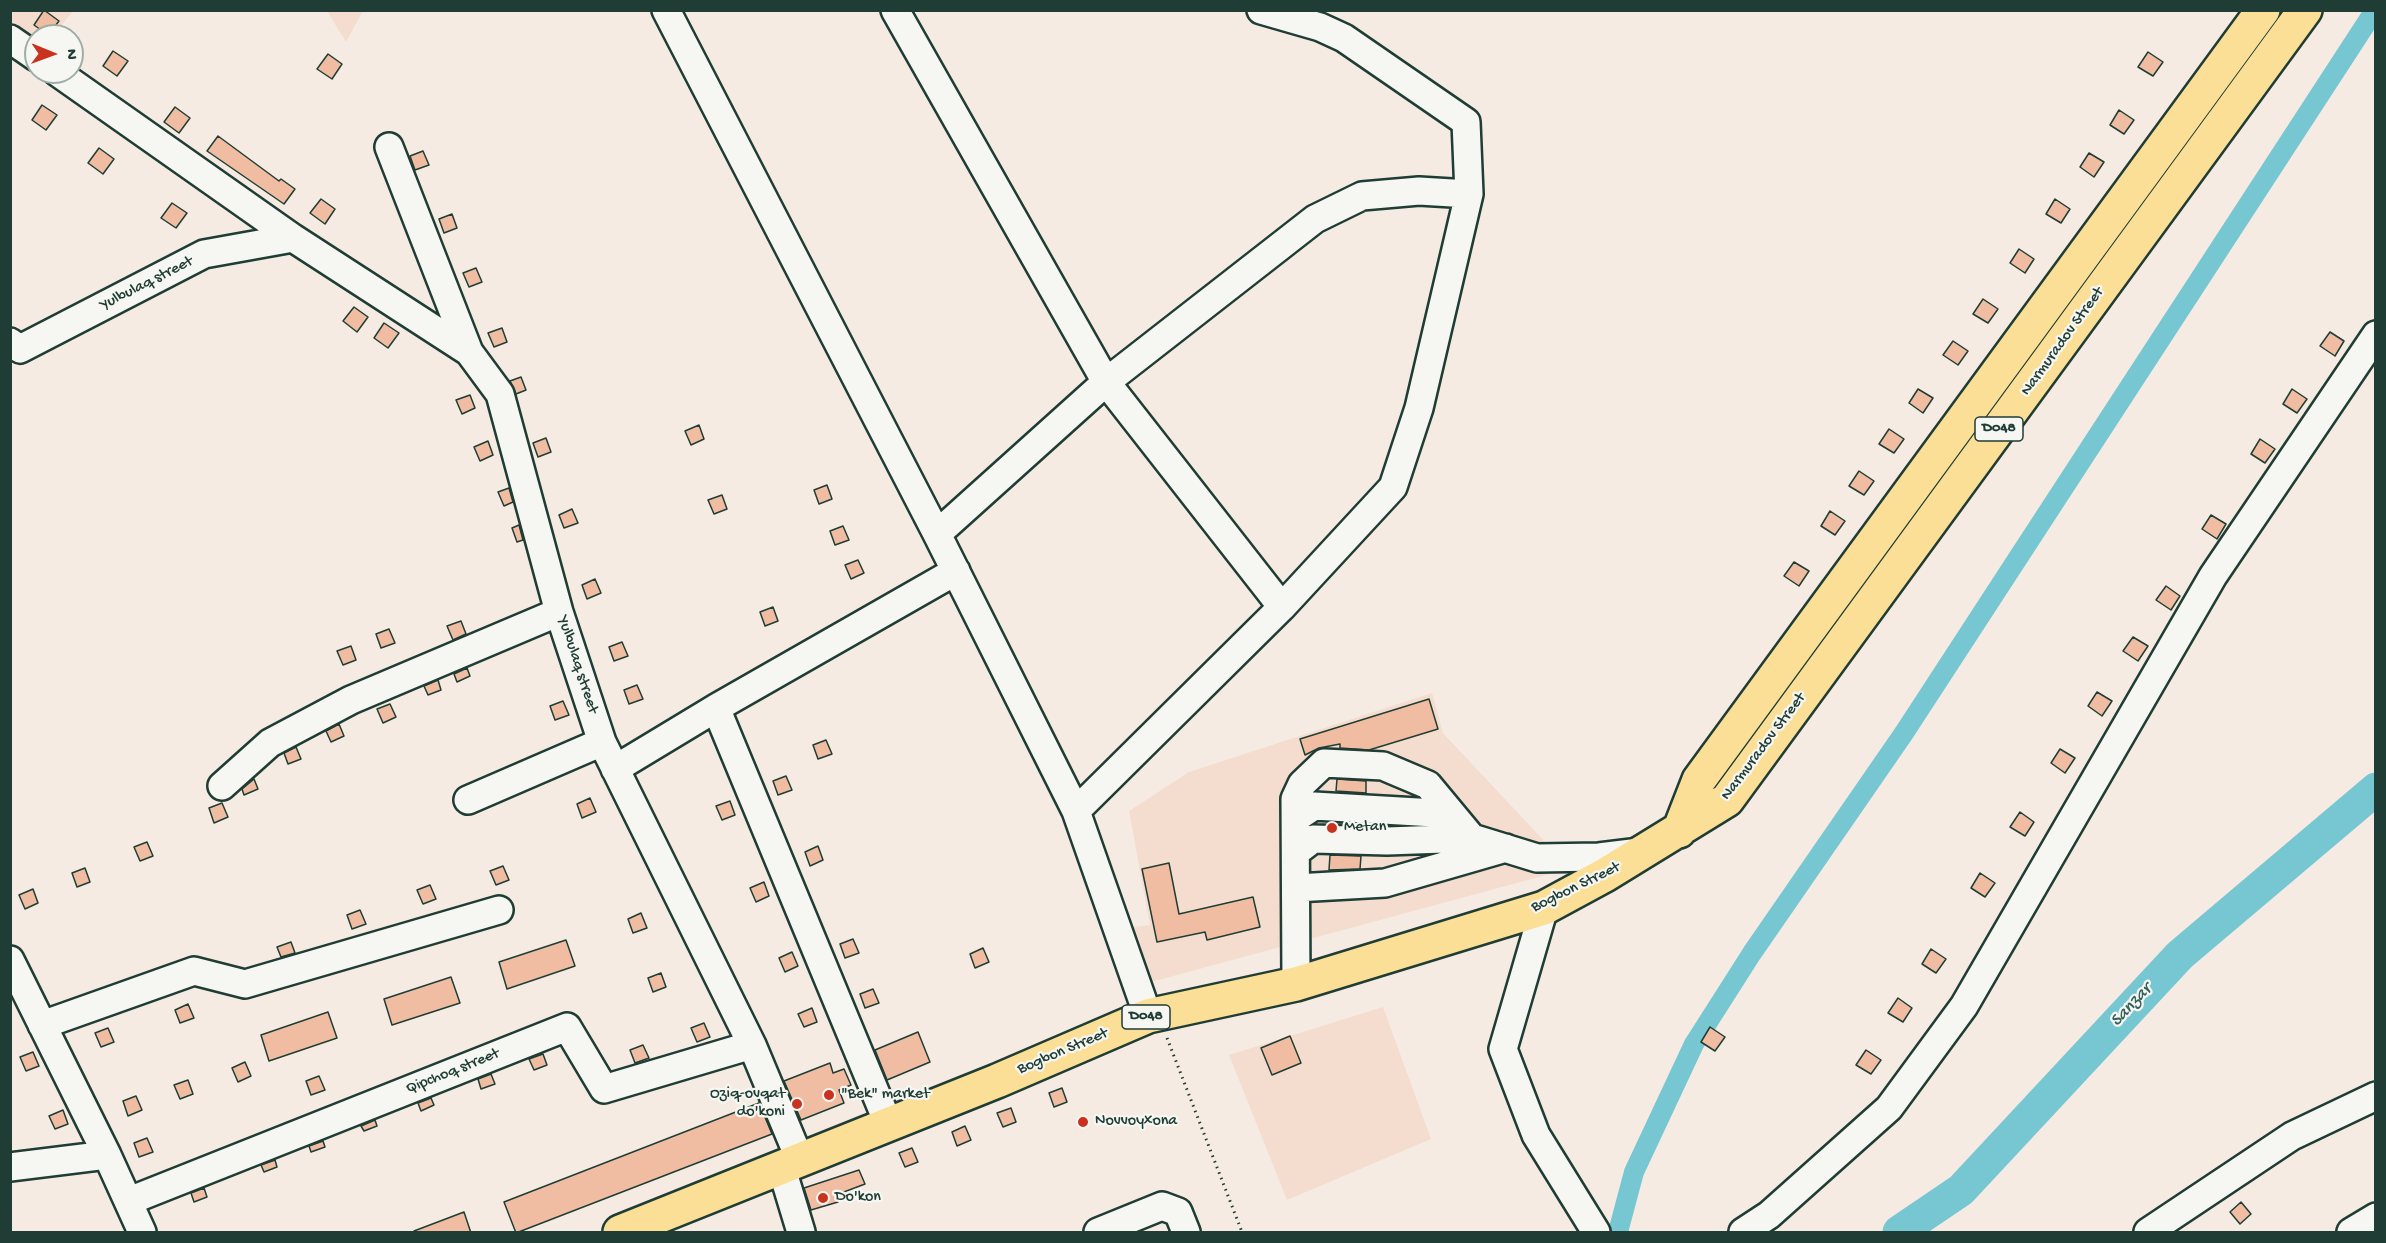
<!DOCTYPE html>
<style>
body{margin:0}
#map{position:relative;width:2386px;height:1243px;overflow:hidden;background:#f5ebe2;font-family:"Gochi Hand",sans-serif}
canvas{display:block}
.frame{position:absolute;inset:0;border:12px solid #1f3d34;pointer-events:none}
.north{position:absolute;left:24px;top:24px;width:60px;height:60px;box-sizing:border-box;background:#f6f6f2;border:2px solid #a0aca6;border-radius:50%;rotate:91deg;font-size:16px;font-weight:700;line-height:24px;text-align:center;color:#1f3d34}
.north::after{content:'';display:block;margin:auto;width:21px;height:27px;background:#c8321e;clip-path:polygon(50% 0,100% 100%,50% 72%,0 100%)}
</style>
<div id="map">
<canvas width="2386" height="1243"></canvas>
<div class="frame"></div>
<div class="north">N</div>
</div>
<script>
const ctx = document.querySelector('canvas').getContext('2d');
ctx.lineJoin = 'round';
function fillPath(path, color) {
  ctx.fillStyle = color;
  ctx.fill(path, 'evenodd');
}
function strokePath(path, color, width, dash) {
  ctx.strokeStyle = color;
  ctx.lineWidth = width;
  ctx.lineCap = dash ? 'butt' : 'round';
  ctx.setLineDash(dash || []);
  ctx.stroke(path);
}
function label(font, color, halo, rows, align = 'center') {
  ctx.font = font + ' "Gochi Hand",sans-serif';
  ctx.lineWidth = 4.5;
  ctx.setLineDash([]);
  ctx.textBaseline = 'middle';
  ctx.strokeStyle = halo;
  ctx.fillStyle = color;
  for (const [text, x, y, turn = 0] of rows) {
    ctx.save();
    ctx.translate(x, y);
    ctx.rotate((+turn || 0) * Math.PI / 180);
    ctx.textAlign = isNaN(turn) ? turn : align;
    if (halo) ctx.strokeText(text, 0, 0);
    ctx.fillText(text, 0, 0);
    ctx.restore();
  }
}
const built = new Path2D(`
 M10,11H73L53,36H36V42L11,22Z
 M327,11H363L346,42Z
 M1432,693L1443,733L1548,845L1550,874L1151,982L1133,927L1150,925L1129,811L1189,772Z
 M1383,1007L1431,1139L1287,1200L1229,1055Z`);
const canal = new Path2D(`
 M1618,1232L1634,1172L1694,1044L1752,953L1904,733L2375,10`);
const river = new Path2D(`
 M1899,1232L1961,1190L2180,955L2376,789`);
const building = new Path2D(`
 M44,10L59,21L48,35L34,25Z
 M113,51L128,61L117,76L103,66Z
 M2148,52L2163,62L2153,76L2138,67Z
 M328,54L342,64L332,79L317,69Z
 M42,105L57,115L46,130L32,120Z
 M175,107L190,118L179,133L164,122Z
 M2119,110L2134,120L2124,134L2110,125Z
 M218,136L279,181L281,179L295,189L284,204L207,151Z
 M99,148L114,159L103,174L88,163Z
 M423,151L429,165L415,170L410,156Z
 M2089,153L2104,162L2094,177L2080,167Z
 M321,199L335,209L325,224L310,213Z
 M2055,199L2070,209L2061,223L2046,214Z
 M172,203L187,213L176,228L161,218Z
 M452,214L457,228L444,233L439,219Z
 M2019,249L2034,259L2025,273L2010,263Z
 M476,268L482,282L469,287L463,273Z
 M1983,299L1998,309L1988,323L1973,314Z
 M354,307L368,317L357,332L343,321Z
 M384,323L399,333L388,348L374,338Z
 M502,328L507,342L494,347L488,333Z
 M2330,332L2344,341L2335,356L2320,346Z
 M1953,341L1968,351L1958,365L1943,355Z
 M521,377L526,390L516,394L510,381Z
 M1918,389L1933,398L1923,413L1909,403Z
 M2292,389L2307,399L2297,413L2283,404Z
 M470,395L475,408L462,414L456,400Z
 M699,425L704,439L691,445L685,431Z
 M1889,429L1904,439L1894,453L1879,444Z
 M546,438L551,452L538,457L533,443Z
 M2260,439L2275,449L2265,463L2251,454Z
 M488,441L493,455L480,461L474,447Z
 M1859,471L1874,481L1864,495L1849,486Z
 M827,485L832,499L819,504L814,490Z
 M509,488L513,502L504,506L498,492Z
 M722,495L727,509L714,514L708,500Z
 M572,509L578,523L564,528L559,515Z
 M1830,511L1845,521L1835,535L1821,526Z
 M2211,515L2226,524L2217,539L2202,529Z
 M519,525L523,540L517,542L512,528Z
 M843,526L849,540L835,545L830,531Z
 M858,560L864,573L851,579L845,565Z
 M1794,562L1809,571L1799,586L1784,576Z
 M595,579L601,593L587,599L582,585Z
 M2166,586L2180,596L2171,610L2156,600Z
 M773,607L778,621L765,626L760,612Z
 M461,621L466,634L453,640L447,626Z
 M389,629L395,643L381,648L376,634Z
 M2133,637L2148,646L2138,661L2123,651Z
 M622,642L628,656L614,661L609,647Z
 M351,646L356,660L343,665L337,651Z
 M467,668L470,676L457,682L454,674Z
 M438,680L441,690L428,695L424,686Z
 M637,685L643,699L629,704L624,690Z
 M2097,692L2112,701L2102,716L2088,706Z
 M1429,699L1438,729L1369,750L1340,748V744L1319,748L1305,755L1300,739Z
 M563,701L569,715L555,720L550,706Z
 M390,704L396,717L383,723L377,709Z
 M339,724L344,736L331,742L326,731Z
 M826,740L832,754L818,759L813,745Z
 M296,747L301,759L288,764L284,753Z
 M2060,749L2075,758L2065,773L2051,763Z
 M786,776L792,790L778,795L773,781Z
 M254,779L258,789L244,795L242,789Z
 M1337,779L1366,781V793L1336,791Z
 M590,798L596,812L582,818L577,804Z
 M730,801L735,815L722,820L716,806Z
 M222,803L228,817L214,823L209,808Z
 M2020,812L2034,822L2025,836L2010,827Z
 M147,842L153,856L140,861L134,847Z
 M818,846L823,860L810,866L805,852Z
 M1330,855L1361,856L1360,869L1329,870Z
 M1169,863L1179,914L1253,897L1260,927L1207,940L1205,932L1157,942L1142,869Z
 M503,866L509,880L496,885L490,871Z
 M85,868L90,882L77,887L72,873Z
 M1980,873L1995,883L1985,897L1971,888Z
 M764,882L769,896L756,902L750,888Z
 M430,885L436,899L423,904L417,890Z
 M33,889L38,903L25,909L19,895Z
 M360,910L366,924L352,929L347,915Z
 M641,913L647,928L633,933L628,919Z
 M853,939L859,953L845,958L840,944Z
 M566,940L575,966L507,989L499,962Z
 M291,942L295,953L281,957L277,947Z
 M983,948L989,962L975,968L970,954Z
 M1931,949L1946,959L1936,973L1922,964Z
 M792,952L798,966L785,972L779,958Z
 M661,973L666,987L653,992L648,978Z
 M451,977L460,1003L392,1025L384,999Z
 M873,989L879,1003L865,1008L860,994Z
 M1898,998L1912,1008L1903,1022L1888,1013Z
 M188,1004L194,1018L180,1023L175,1010Z
 M812,1008L817,1022L804,1027L798,1014Z
 M328,1012L337,1038L269,1061L261,1035Z
 M704,1023L710,1037L697,1042L691,1028Z
 M1710,1027L1725,1037L1715,1051L1701,1042Z
 M108,1028L114,1042L101,1047L95,1033Z
 M918,1032L930,1062L887,1080L875,1050Z
 M1290,1036L1301,1063L1272,1075L1261,1048Z
 M643,1045L649,1058L635,1063L630,1050Z
 M1866,1050L1881,1060L1871,1074L1856,1065Z
 M33,1052L39,1066L26,1071L20,1057Z
 M543,1054L547,1065L534,1070L529,1059Z
 M245,1062L251,1076L238,1082L232,1068Z
 M830,1063L833,1073L844,1069L851,1085L839,1090L844,1103L801,1120L784,1081Z
 M491,1074L495,1084L481,1089L478,1079Z
 M319,1076L325,1090L311,1095L306,1081Z
 M188,1080L193,1094L180,1099L174,1085Z
 M1062,1088L1067,1102L1054,1107L1049,1093Z
 M136,1096L142,1110L128,1116L123,1101Z
 M431,1098L434,1105L421,1111L418,1103Z
 M759,1103L772,1134L516,1233L504,1202Z
 M1011,1108L1016,1122L1003,1127L997,1113Z
 M63,1110L68,1124L55,1129L49,1116Z
 M375,1120L377,1126L364,1131L361,1126Z
 M965,1126L971,1140L957,1146L952,1132Z
 M147,1138L153,1152L139,1157L134,1143Z
 M323,1141L325,1147L311,1152L309,1146Z
 M912,1148L918,1162L905,1167L899,1153Z
 M275,1160L277,1167L264,1172L261,1165Z
 M859,1170L865,1184L836,1195L838,1202L811,1210L804,1188Z
 M204,1188L207,1197L194,1202L191,1193Z
 M2241,1202L2251,1214L2240,1224L2230,1212Z
 M464,1212L471,1233H414V1231Z`);
const path = new Path2D(`
 M1167,1038L1242,1232`);
const minor = new Path2D(`
 M666,10L937,534L1076,811L1148,1016
 M895,10L1106,382L1282,607
 M10,39L36,57
 M57,72L293,238L469,352L500,394L559,612L602,742L752,1045L800,1160
 M389,147L469,352
 M10,342L20,349L204,254L293,238
 M937,534L1106,382L1315,219L1362,196L1419,191L1469,194
 M716,708L888,1123
 M615,769L716,708L956,571
 M222,786L270,743L351,700L559,612
 M468,800L602,742
 M1076,811L1282,607L1393,487L1419,408L1469,194L1466,122L1344,38L1320,27L1261,10
 M1296,818L1314,806L1452,814
 M1296,852L1313,839L1387,841L1472,838L1537,858L1599,857L1640,852
 M1296,888L1385,883L1506,848
 M1544,908L1503,1049L1536,1135L1596,1232
 M10,960L107,1155L142,1232
 M1296,984L1295,799L1302,784L1324,763L1383,766L1428,785L1472,838
 M42,1025L194,971L245,984L499,910
 M781,1166L801,1232
 M10,1167L107,1155
 M129,1201L567,1027L604,1089L752,1045
 M1098,1232L1162,1206L1178,1212L1186,1232
 M1743,1232L1769,1215L1889,1108L1964,1006L2213,576L2376,335
 M2148,1232L2292,1136L2376,1096
 M2351,1232L2376,1217`);
const major = new Path2D(`
 M1679,831L1699,780L2263,10
 M620,1232L997,1081L1148,1016L1296,984L1544,908L1605,875L1727,800L2305,10`);
const markers = [
 [1332,828,6,"#c8321e"],
 [829,1095,6,"#c8321e"],
 [797,1104,6,"#c8321e"],
 [1083,1122,6,"#c8321e"],
 [823,1198,6,"#c8321e"]
];
const shields = [
 [1999,429,48],
 [1146,1017,48]
];
const shieldNames = [
 ["D048",1999,429],
 ["D048",1146,1017]
];
const streetNames = [
 ["Yulbulaq street",147,284,-27],
 ["Narmuradov Street",2063,342,-54],
 ["Yulbulaq street",577,665,72],
 ["Narmuradov Street",1764,747,-53],
 ["Bogbon Street",1576,888,-26],
 ["Bogbon Street",1063,1052,-23],
 ["Qipchoq street",453,1072,-22]
];
const poiNames = [
 ["Metan",1344,828],
 ["Oziq-ovqat",785,1095,"right"],
 ["do'koni",785,1113,"right"],
 ["\"Bek\" market",841,1095],
 ["Novvoyxona",1095,1122],
 ["Do'kon",835,1198]
];
const waterNames = [
 ["Sanzar",2132,1006,-47]
];
fillPath(built, '#f4ddcf');
strokePath(canal, '#77c7d3', 20);
strokePath(river, '#77c7d3', 33);
fillPath(building, '#f1bda2');
strokePath(building, '#1f3d34', 1.5);
strokePath(minor, '#1f3d34', 32);
strokePath(major, '#1f3d34', 38);
strokePath(path, '#1f3d34', 3, [1.5, 4.5]);
strokePath(minor, '#f6f6f2', 27);
strokePath(major, '#fbdf96', 33);
for (const [x, y, r, color] of markers) {
  const dot = new Path2D();
  dot.arc(x, y, r, 0, 2 * Math.PI);
  ctx.fillStyle = color;
  ctx.fill(dot);
  strokePath(dot, '#f6f6f2', 2);
}
for (const [x, y, w] of shields) {
  const box = new Path2D();
  box.roundRect(x - w / 2, y - 12, w, 24, 4.5);
  ctx.fillStyle = '#f6f6f2';
  ctx.fill(box);
  strokePath(box, '#1f3d34', 1.5);
}
label('bold 15px', '#1f3d34', null, shieldNames);
label('16px', '#1f3d34', '#f6f6f2', streetNames);
label('16px', '#1f3d34', '#f6f6f2', poiNames, 'left');
label('italic 18px', '#35605c', '#f6f6f2', waterNames);
</script>
